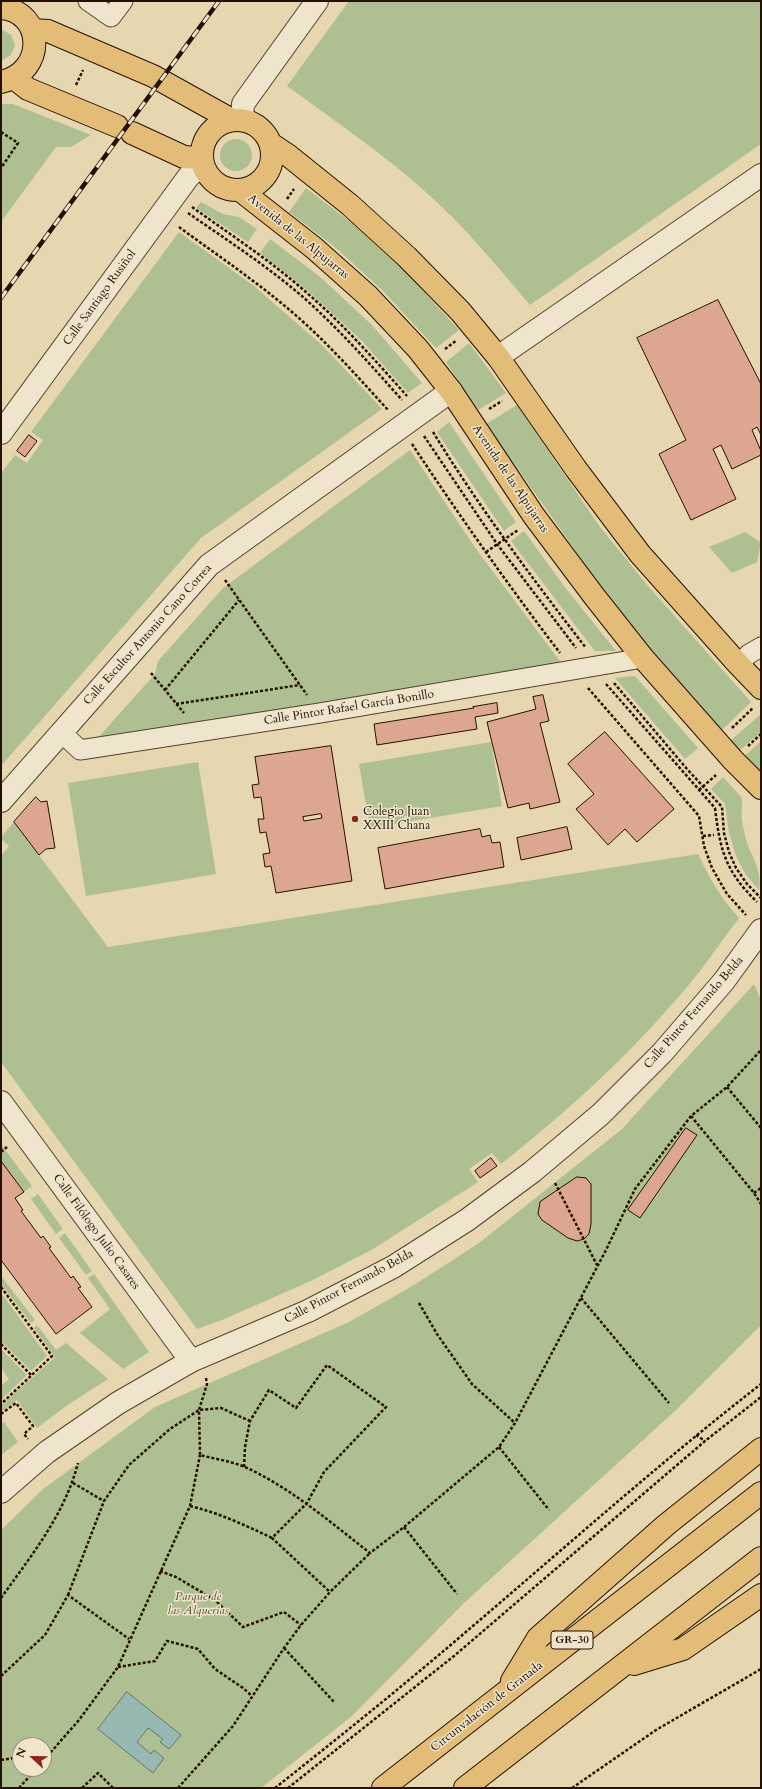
<!DOCTYPE html>
<meta charset="utf-8">
<style>
body{margin:0}
#map{position:relative;width:762px;height:1789px;overflow:hidden;background:#e6d7b1;font-family:Cardo,serif}
canvas{display:block}
.frame{position:absolute;inset:0;border:2px solid #251000;pointer-events:none}
.north{position:absolute;left:12px;top:1737px;width:40px;height:40px;box-sizing:border-box;background:#efe5cc;border:1px solid #9e907a;border-radius:50%;rotate:292deg;font-size:11px;font-weight:700;line-height:16px;text-align:center;color:#251000}
.north::after{content:'';display:block;margin:auto;width:14px;height:18px;background:#8f2418;clip-path:polygon(50% 0,100% 100%,50% 72%,0 100%)}
</style>
<div id="map">
<canvas width="762" height="1789"></canvas>
<div class="frame"></div>
<div class="north">N</div>
</div>
<script>
const ctx = document.querySelector('canvas').getContext('2d');
ctx.lineJoin = 'round';
function fillPath(path, color) {
  ctx.fillStyle = color;
  ctx.fill(path, 'evenodd');
}
function strokePath(path, color, width, dash) {
  ctx.strokeStyle = color;
  ctx.lineWidth = width;
  ctx.lineCap = dash ? 'butt' : 'round';
  ctx.setLineDash(dash || []);
  ctx.stroke(path);
}
function label(font, color, halo, rows, align = 'center') {
  ctx.font = font + ' Cardo,serif';
  ctx.lineWidth = 3;
  ctx.setLineDash([]);
  ctx.textBaseline = 'middle';
  ctx.strokeStyle = halo;
  ctx.fillStyle = color;
  for (const [text, x, y, turn = 0] of rows) {
    ctx.save();
    ctx.translate(x, y);
    ctx.rotate((+turn || 0) * Math.PI / 180);
    ctx.textAlign = isNaN(turn) ? turn : align;
    if (halo) ctx.strokeText(text, 0, 0);
    ctx.fillText(text, 0, 0);
    ctx.restore();
  }
}
const green = new Path2D(`
 M349,1H761V144L530,305C498,267 466,228 429,195C385,155 335,121 287,86Z
 M1,29L11,35L15,45L11,55L1,61Z
 M1,104H13L91,135L71,147H56L1,222Z
 M220 155a16 16 0 1 1 32 0a16 16 0 1 1-32 0Z
 M306,188L353,224L401,267L459,330L436,348L382,290L336,248L289,212Z
 M201,202L223,214L239,217L257,229L248,242L196,208Z
 M179,232L254,286L323,346L382,409L201,538L1,766V473L15,455L27,463L43,440L31,432Z
 M270,239L319,276L372,325L422,383L408,393L362,341L307,290L260,253Z
 M469,343L506,393L478,410L446,362Z
 M517,405L600,527L648,586L751,702L721,731L649,648L585,564L486,424Z
 M449,422L516,522L504,531L437,432Z
 M410,450L476,549L562,664L96,740L155,674L158,661L223,588Z
 M524,531L564,586L616,651H595L511,541Z
 M745,532L761,543L757,562L732,573L709,547Z
 M635,676L698,748L685,759L615,678Z
 M761,714V732L739,751L730,741Z
 M761,741V769L757,773L744,757Z
 M491,742L502,806L370,828L359,764Z
 M198,762L216,874L86,896L68,783Z
 M723,777L742,798C742,808 741,818 743,827C745,834 746,842 749,848C755,861 762,875 759,890L746,875L736,856L729,833L725,804L711,789Z
 M14,822L108,947L698,854C710,879 720,897 739,918C718,946 698,976 674,1002C622,1062 563,1115 501,1164L492,1153L469,1169L478,1182L373,1249L313,1280L222,1320L197,1329L1,1062V856L9,846L1,839V837Z
 M754,984L761,1000V1325L676,1410L463,1604L352,1716L261,1788H1V1530L43,1489L155,1407L349,1322L414,1285L479,1243L622,1129ZM20,1745H44V1769H20Z
 M1,1144L32,1186L24,1192L1,1161Z
 M38,1194L63,1229L56,1234L31,1199Z
 M65,1233L92,1271L86,1275L59,1238Z
 M94,1274L149,1352L123,1369L80,1333L110,1309L88,1278Z
 M1,1276L35,1320L31,1323L1,1284Z
 M2,1294L47,1356L31,1371L2,1342Z
 M37,1325L56,1350L66,1343L108,1379L69,1404L37,1428L17,1400L1,1412V1406L55,1357L34,1328Z
 M1,1349L27,1375L1,1400V1386L9,1379L1,1368Z
 M4,1422L18,1442L1,1455V1424Z`);
const water = new Path2D(`
 M127,1692L181,1735L169,1749L160,1742L163,1739L148,1728L137,1742L151,1754L154,1750L164,1758L153,1773L98,1729Z`);
const building = new Path2D(`
 M718,300L761,384V435L757,427L752,430L761,451V455L732,469L721,445L713,449L736,499L691,520L659,454L686,440L637,338Z
 M29,435L37,441L25,457L17,451Z
 M543,695L549,721L540,723L560,802L530,809L529,803L508,808L487,722L536,709L533,697Z
 M497,703L498,713L475,717L477,729L377,745L374,724L474,708L473,707Z
 M605,732L674,809L637,842L625,829L608,845L576,809L594,794L568,764Z
 M331,746L352,881L276,893L271,866L265,867L263,854L270,853L266,832L260,833L258,819H264L261,797L254,798L252,785L259,784L255,757ZM321,814L322,818L304,821L303,817Z
 M36,797L41,802L47,801L55,848L46,849L39,855L14,822Z
 M567,827L572,849L521,860L517,838Z
 M480,829L482,837L490,835L492,843L500,842L504,867L385,889L378,848Z
 M686,1128L697,1135L640,1218L628,1210Z
 M491,1158L497,1166L480,1178L475,1171Z
 M1,1161L24,1192L15,1198L23,1210L21,1211L41,1238L43,1236L51,1247L49,1248L71,1278L73,1276L81,1287L78,1288L92,1307L56,1334L1,1260Z
 M577,1177L586,1178L591,1184V1224L589,1234L584,1239L577,1241L568,1238L542,1220L538,1214L540,1202Z`);
const path = new Path2D(`
 M76,85L83,70
 M1,132L18,143L1,168
 M287,199L294,189
 M192,207C231,235 271,261 307,293C343,324 375,360 407,396
 M188,213C227,240 267,266 303,297C339,329 370,364 402,400
 M179,227C217,255 256,281 292,312C327,342 357,376 388,410
 M445,349L457,340
 M489,409L502,401
 M433,432C479,507 532,578 586,648
 M424,436L497,544L576,648
 M412,444C459,515 508,585 560,653
 M486,552L518,530
 M225,580L307,695
 M151,673L184,713
 M614,683L687,769L722,807L724,833L729,852L736,868L747,884L761,898
 M606,684L715,808C720,851 726,872 757,902
 M588,688L699,816L704,846L712,868L727,894L746,915
 M165,690L239,600
 M176,704L300,685
 M732,728L753,708
 M748,746L761,734
 M699,790L716,775
 M703,836L714,835
 M727,1087L761,1128
 M691,1116L754,1193L761,1204
 M1,1152L7,1147
 M555,1183L597,1265
 M754,1193L761,1188
 M1,1287L52,1356L1,1404
 M581,1298L669,1403
 M419,1303L437,1334L472,1384L515,1423
 M1,1344L31,1375
 M206,1378L207,1384L199,1410L200,1455C215,1459 231,1461 245,1467C291,1488 330,1522 370,1553L404,1527L499,1447L515,1423L606,1250L635,1189L691,1116L727,1087L761,1050
 M1,1414L16,1403L33,1426L24,1434L28,1439
 M696,1435L705,1441
 M499,1447L549,1510
 M244,1467L245,1447L250,1421L269,1390L296,1408L327,1365L386,1407L324,1472L307,1503L272,1538L330,1592
 M73,1483L104,1501
 M190,1506C219,1513 245,1525 272,1538
 M404,1527L457,1594
 M160,1571L176,1577L215,1600L243,1627L284,1612L301,1625
 M68,1595L104,1501L129,1465L170,1429L199,1410L221,1408L250,1421
 M1,1598C31,1556 65,1514 78,1463
 M284,1648L335,1703
 M118,1667L155,1661L167,1641L198,1649L215,1669L243,1688L252,1696
 M1,1676L45,1635L68,1595L129,1639
 M1,1760L20,1757
 M44,1760L79,1720L118,1667L190,1506L200,1455
 M19,1788L36,1769
 M82,1788L98,1773L113,1788
 M178,1788L233,1726L284,1648L301,1625L330,1592L370,1553
 M275,1788C342,1735 409,1681 474,1625C569,1544 662,1461 761,1384
 M288,1788L454,1656L705,1441L761,1397
 M572,1788L656,1730L761,1669`);
const pedestrian = new Path2D(`
 M88,1L111,17L123,1
 M738,664L749,654L761,647
 M61,732L80,750L320,713L643,658`);
const minor = new Path2D(`
 M498,357L761,175
 M1,801L209,565L451,391
 M1,1102L191,1361`);
const tertiary = new Path2D(`
 M242,120L243,104L317,1
 M1,433L189,176L203,165
 M1,1492L47,1452L118,1403L191,1361L308,1311L393,1267L467,1220L532,1172L601,1114L662,1053L724,981L761,930`);
const primary = new Path2D(`
 M1,8C44,11 47,72 1,82
 M32,30L48,31L153,76L232,120
 M14,78L28,89L117,126
 M202 155a35 35 0 1 1 70 0a35 35 0 1 1-70 0Z
 M132,133L184,157L202,158
 M271,144L289,156L350,205L407,257L460,311L498,357L576,469L640,554L738,664L761,688
 M240,190L314,248L368,296L418,349L451,391L534,516L594,596L643,658L733,760L761,788`);
const motorway = new Path2D(`
 M634,1664L683,1649L761,1595
 M512,1681L538,1638L666,1525L761,1449
 M383,1788L761,1493
 M465,1788L761,1558`);
const rail = new Path2D(`
 M1,298L219,1`);
const markers = [
 [355,819,4,"#8f2418"]
];
const shields = [
 [572,1640,42]
];
const shieldNames = [
 ["GR-30",572,1640]
];
const streetNames = [
 ["Avenida de las Alpujarras",298,237,39],
 ["Calle Santiago Rusiñol",100,298,-54],
 ["Avenida de las Alpujarras",510,479,56],
 ["Calle Escultor Antonio Cano Correa",148,635,-48],
 ["Calle Pintor Rafael García Bonillo",349,708,-9],
 ["Calle Pintor Fernando Belda",694,1013,-49],
 ["Calle Filólogo Julio Casares",96,1232,54],
 ["Calle Pintor Fernando Belda",349,1287,-28],
 ["Circunvalación de Granada",487,1707,-38]
];
const poiNames = [
 ["Colegio Juan",363,812],
 ["XXIII Chana",363,826]
];
const parkNames = [
 ["Parque de",198,1597],
 ["las Alquerías",198,1611]
];
fillPath(green, '#aebf91');
fillPath(water, '#97b8b3');
strokePath(water, '#69756b', 1);
fillPath(building, '#dda690');
strokePath(building, '#251000', 1);
strokePath(pedestrian, '#55422c', 21);
strokePath(minor, '#55422c', 24);
strokePath(tertiary, '#55422c', 24);
strokePath(primary, '#251000', 24);
strokePath(motorway, '#251000', 24);
strokePath(path, '#251000', 2.5, [3, 2]);
strokePath(pedestrian, '#efe5cc', 19);
strokePath(minor, '#efe5cc', 22);
strokePath(tertiary, '#efe5cc', 22);
strokePath(primary, '#e3bc78', 22);
strokePath(motorway, '#e3bc78', 22);
strokePath(rail, '#251000', 4.5);
strokePath(rail, '#efe5cc', 3, [9]);
for (const [x, y, r, color] of markers) {
  const dot = new Path2D();
  dot.arc(x, y, r, 0, 2 * Math.PI);
  ctx.fillStyle = color;
  ctx.fill(dot);
  strokePath(dot, '#efe5cc', 1.5);
}
for (const [x, y, w] of shields) {
  const box = new Path2D();
  box.roundRect(x - w / 2, y - 9, w, 18, 3);
  ctx.fillStyle = '#efe5cc';
  ctx.fill(box);
  strokePath(box, '#251000', 1);
}
label('bold 11px', '#251000', null, shieldNames);
label('12px', '#251000', '#efe5cc', streetNames);
label('12px', '#251000', '#efe5cc', poiNames, 'left');
label('italic 12px', '#554d33', '#efe5cc', parkNames);
</script>
